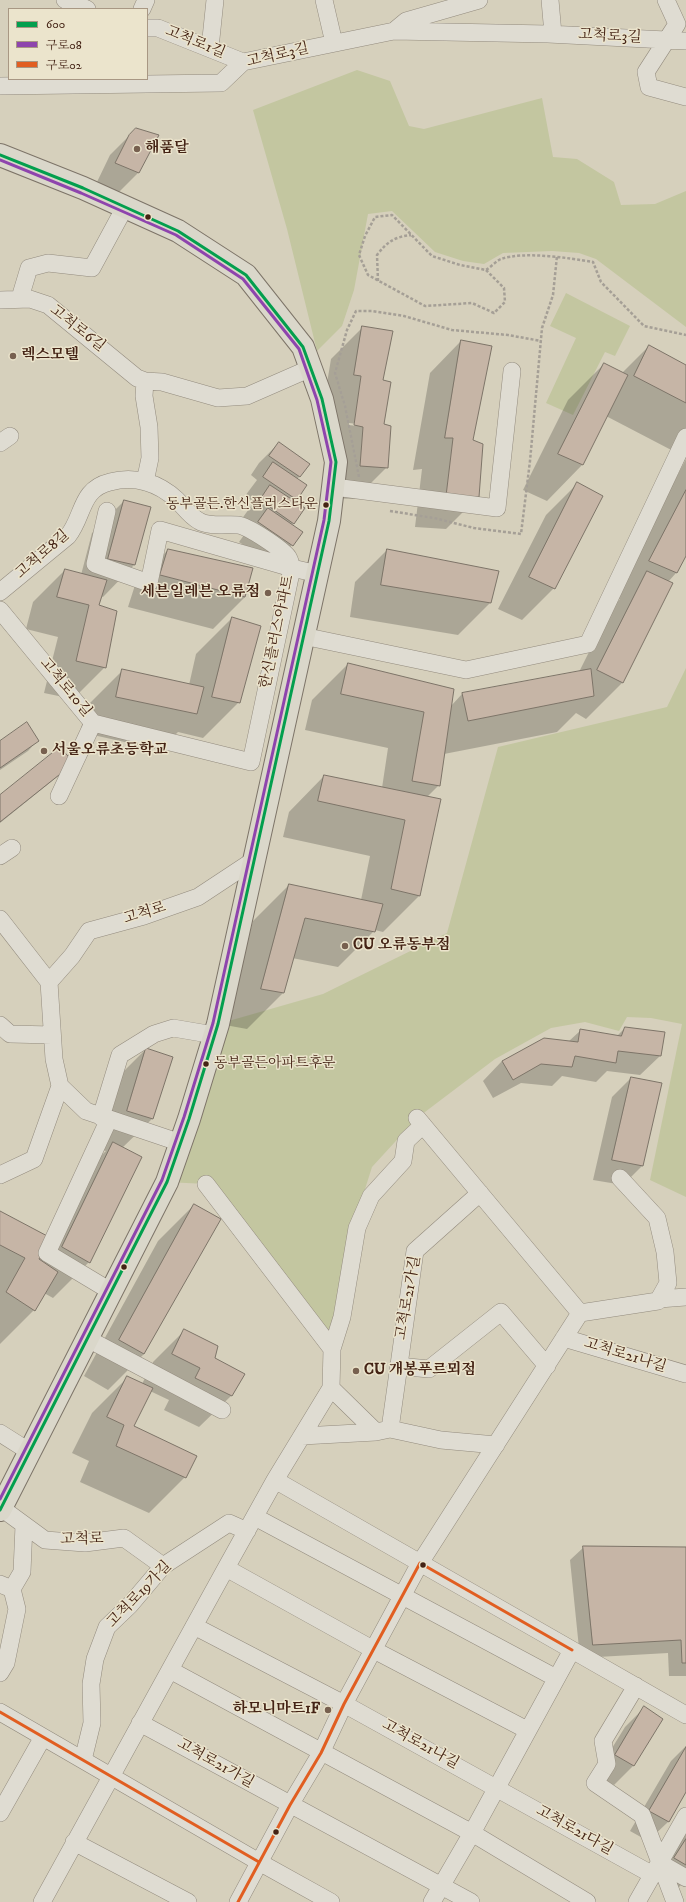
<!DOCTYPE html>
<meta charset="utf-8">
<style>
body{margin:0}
#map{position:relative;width:686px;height:1902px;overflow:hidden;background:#d6d0bc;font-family:"IM FELL DW Pica","Noto Serif KR",serif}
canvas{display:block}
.legend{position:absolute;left:8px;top:8px;width:140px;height:72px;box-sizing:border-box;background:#ebe4cc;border:1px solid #a89783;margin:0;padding:5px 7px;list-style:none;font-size:12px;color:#442315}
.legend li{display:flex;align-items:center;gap:8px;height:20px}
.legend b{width:20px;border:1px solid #a89783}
</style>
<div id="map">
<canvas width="686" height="1902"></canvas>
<ul class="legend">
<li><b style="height:5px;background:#039f4e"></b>600</li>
<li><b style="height:5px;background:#8e44ad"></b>구로08</li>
<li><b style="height:5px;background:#e15e21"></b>구로02</li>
</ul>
</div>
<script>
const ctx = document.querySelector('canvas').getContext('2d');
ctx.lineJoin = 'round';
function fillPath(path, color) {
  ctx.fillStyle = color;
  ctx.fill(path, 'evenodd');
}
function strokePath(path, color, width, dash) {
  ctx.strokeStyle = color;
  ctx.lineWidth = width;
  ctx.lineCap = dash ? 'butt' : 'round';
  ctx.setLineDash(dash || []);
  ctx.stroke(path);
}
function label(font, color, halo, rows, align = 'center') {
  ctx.font = font + ' "IM FELL DW Pica","Noto Serif KR",serif';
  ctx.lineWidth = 3;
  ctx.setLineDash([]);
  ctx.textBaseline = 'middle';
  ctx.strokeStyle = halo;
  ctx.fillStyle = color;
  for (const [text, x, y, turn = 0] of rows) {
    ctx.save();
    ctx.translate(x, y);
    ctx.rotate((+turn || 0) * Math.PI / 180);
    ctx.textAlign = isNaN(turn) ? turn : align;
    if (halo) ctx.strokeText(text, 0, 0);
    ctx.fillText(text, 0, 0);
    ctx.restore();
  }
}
const green = new Path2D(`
 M357,70L390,81L409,126L424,129L542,98L553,157L577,159L614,182L621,205L655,204L686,191V327L596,259L579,253L552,251L503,253L484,264L463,261L435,252L392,211L368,214L354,290L342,326L317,351L287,229L253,110Z
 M566,293L630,326L615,356L605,352L573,415L546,403L576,338L550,326Z
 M686,668V1197L650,1180L682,1024L651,1018L627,1017L619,1031L585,1022L551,1028L495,1059L417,1118L372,1167L347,1246L332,1349L206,1184L167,1182L218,1024L323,994L447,933L498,747L667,707Z`);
const shadow = new Path2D(`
 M130,135L139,172L119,192L97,182L110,155Z
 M363,327L382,425L387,467L355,499L328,498L331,458L323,456L330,408L323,407L331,359ZM349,423L357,424V426L349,425Z
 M461,341L478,497L446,529L415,527L422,469L413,470L430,373Z
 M649,346L686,367V443L677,453L606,416L582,465L547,501L523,490L568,400L604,364L622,373Z
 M279,443L300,476L297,479L296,499L293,502L292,545L273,565L239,542L249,528L241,520L254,502L245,496L257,480L251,475L259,463Z
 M686,459V554L676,573L668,582L672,584L622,683L586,719L576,713L557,732L444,754L439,785L427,797L419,896L383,932L375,930L338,967L292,958L283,993L247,1029L225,1025L253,921L289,885L361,900L370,856L283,837L289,812L324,776L382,788L388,748L305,730L312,700L348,664L451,706L462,694L579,672L611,608L620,599L614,597Z
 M578,483L554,588L522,620L498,609L546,515Z
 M124,501L134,565L103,597L101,596L98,606L105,667L73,699L44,693L58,637L26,629L33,602L65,570L81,575L92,533Z
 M168,550L245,597L213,629L128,607L136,582Z
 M387,550L490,603L458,635L350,617L355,582Z
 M232,618L239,702L203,738L178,732L160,750L80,732L87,706L123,670L189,685L196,654Z
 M38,740L28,751L0,770V742Z
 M62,773L0,823V796Z
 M625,1028L660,1056L640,1075L607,1071L596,1082L562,1076L552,1086L521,1083L493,1098L483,1081L502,1061L568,1042L581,1030L617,1036Z
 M146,1049L152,1119L122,1148L89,1262L53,1298L44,1293L34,1310L0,1344V1212L48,1238L77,1179L106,1151L92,1147L110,1085Z
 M631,1078L643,1165L623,1185L593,1180L612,1097Z
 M194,1205L220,1219L144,1354L108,1390L84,1376L158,1241Z
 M185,1330L214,1358L243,1375L231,1396L199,1427L164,1410L169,1400L150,1391L133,1426L185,1477L149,1513L80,1482L89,1461L72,1453L92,1413L128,1377L142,1384L153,1362Z
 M584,1547L686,1548V1676H669L668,1653L580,1658L570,1560Z
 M644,1708L633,1766L614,1785L596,1774L625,1727Z
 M686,1746V1790L668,1822L648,1841L630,1831L671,1761Z
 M686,1827V1880L676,1890L656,1878Z`);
const building = new Path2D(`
 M136,128L159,135L139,173L115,163L129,135Z
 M362,326L393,331L383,380L391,382L384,424L391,426L388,468L360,466L363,427L354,425L361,376L354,375Z
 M461,340L492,346L473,440L483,444L479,497L446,496L453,438H445Z
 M649,345L686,365V403L634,376Z
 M604,363L628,375L583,465L558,454Z
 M279,442L310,464L300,477L269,456Z
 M273,462L307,485L297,500L263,477Z
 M577,482L603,496L555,589L529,577Z
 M270,485L305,508L294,524L260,500Z
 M686,490V556L677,573L649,561Z
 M124,500L151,507L135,565L108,559Z
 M268,508L303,532L293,546L258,522Z
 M168,549L253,568L245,597L160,575Z
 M387,549L499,571L491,603L381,585Z
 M65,569L107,580L99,605L117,611L106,668L76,661L89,605L57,597Z
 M647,571L673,583L623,683L597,670Z
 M232,617L261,626L240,703L212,697Z
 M348,663L454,689L440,786L412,781L424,712L341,694Z
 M122,669L204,687L197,714L116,697Z
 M591,669L594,696L468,721L462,693Z
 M27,722L39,741L0,768V741Z
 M60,747L74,763L0,822V795Z
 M324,775L441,799L420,896L391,889L405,820L318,801Z
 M289,884L383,904L375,932L305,918L284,993L261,989Z
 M625,1027L665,1032L661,1056L618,1051L616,1063L575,1056L572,1067L541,1064L513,1080L502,1061L544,1038L578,1042L580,1029L621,1036Z
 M146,1048L173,1057L153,1119L127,1111Z
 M631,1077L662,1083L643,1166L612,1160Z
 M113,1142L142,1157L90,1263L62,1247Z
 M194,1204L221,1219L144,1354L119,1340Z
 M0,1211L51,1238L39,1259L58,1272L35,1311L6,1292L25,1258L0,1245Z
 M184,1329L218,1346L215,1358L245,1374L232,1396L195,1378L200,1368L172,1354Z
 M127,1376L153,1388L134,1426L197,1456L186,1478L116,1446L124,1425L107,1417Z
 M583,1546L686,1547V1663H682L681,1640L593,1645Z
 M644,1706L663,1719L634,1766L615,1755Z
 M686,1747V1792L669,1822L649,1811Z
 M686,1839V1865L674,1858Z`);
const path = new Path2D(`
 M486,270L504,288L505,302L494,313L472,303L425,306L368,275L359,255L365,236L375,217L392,215L432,256L460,265L486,270C491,267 496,261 501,259C524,251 569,258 593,262L601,282L644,326L686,335
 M378,281L377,255C387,242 394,237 411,235
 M359,477L345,406L335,373L347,330L356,311H372L404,316L452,330L508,335L541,341
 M390,511L434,518L474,528L521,534L530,461L542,328L553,295L557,256`);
const minor = new Path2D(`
 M65,0L87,9
 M324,0L334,43
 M550,0L553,34
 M666,0L677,24L646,72L649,87L686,97
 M142,9L146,0
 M147,28H158L243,62
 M394,31L406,21L479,0
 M210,48L215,0
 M0,86L221,83L243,62L394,31L548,34L686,41
 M20,298L29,268L48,263L92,268L125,207
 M0,300L30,299L48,305L137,378L145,381L162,382L218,398L247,396L311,368
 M145,381L144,396L149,427L150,458L145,482
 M0,443L10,436
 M334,487L497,508L512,371
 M0,592L68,536C84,516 80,489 110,482C135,475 159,483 177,500C184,507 190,516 199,521C209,527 226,524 238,525C248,526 282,549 288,557C290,560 291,565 292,568L318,574
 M0,610L93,723
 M303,636L466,670L588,644L686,437
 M93,723L251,762L292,568L160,530L149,583L95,564L107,511
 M59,796L93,723
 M0,856L12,848
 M0,919L49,982L54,1059L60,1086L86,1111L181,1143
 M49,982L72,956L89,931L144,916L198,897L254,860
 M0,1025L10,1034L52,1035
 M101,1117L120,1055L154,1034L173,1028L214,1035
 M417,1118L580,1313
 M109,1119L47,1253L112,1292
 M0,1175L34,1159L60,1086
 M206,1184L332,1349
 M659,1299L686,1297
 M564,1338L686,1374
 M88,1339L222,1410
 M398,1366L429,1369L501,1312L547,1366
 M331,1388L376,1432
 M390,1429L415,1251L480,1193
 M0,1433L30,1452
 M302,1436L376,1432L390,1429L441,1440L496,1445
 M275,1480L686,1715
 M0,1507L45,1540L85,1543L124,1538L163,1566
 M255,1517L556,1678
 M226,1568L374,1650L527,1730
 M0,1584L12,1589L17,1609L6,1663L0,1673
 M12,1589L22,1572L24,1525
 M194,1626L344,1704L653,1875
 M170,1670L472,1833L587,1902
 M636,1686L603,1741L607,1764L595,1783L642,1815L675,1902
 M0,1712L259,1862L331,1902
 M140,1723L471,1902
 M83,1760L92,1723L91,1684L95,1659L107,1627L130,1605L163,1566L229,1523L247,1531
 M0,1813L43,1737
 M74,1842L188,1902
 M660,1863L686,1878
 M42,1902L226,1568L275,1480L331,1388L332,1349L342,1317L357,1228L371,1196L403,1161L406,1141L423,1125
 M238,1902L290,1805L321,1753L344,1704L420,1563L580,1313L658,1301L668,1283L665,1252L657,1218L620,1178
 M432,1902L472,1833L572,1650
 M637,1902L686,1816`);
const major = new Path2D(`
 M0,155L83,188L178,231L246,275L303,347L322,399L336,462L329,521L218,1024L189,1119L167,1182L0,1510`);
const bus1 = new Path2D(`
 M0,155L83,188L178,231L246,275L303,347L322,399L336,462L329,521L218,1024L189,1119L167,1182L0,1510`);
const bus2 = new Path2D(`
 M0,160L81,193L176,235L243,279L299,349L317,400L331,462L324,520L213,1023L184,1117L162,1180L0,1499`);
const bus3 = new Path2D(`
 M0,1712L259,1862
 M238,1902L290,1805L321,1753L344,1704L420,1563L572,1650`);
const markers = [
 [137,149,4,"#77604f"],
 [148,217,3.5,"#442315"],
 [13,356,4,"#77604f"],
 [326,505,3.5,"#442315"],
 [268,593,4,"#77604f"],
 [44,751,4,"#77604f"],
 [345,946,4,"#77604f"],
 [206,1064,3.5,"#442315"],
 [124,1267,3.5,"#442315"],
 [356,1371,4,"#77604f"],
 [423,1565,3.5,"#442315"],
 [328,1710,4,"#77604f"],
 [276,1832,3.5,"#442315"]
];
const busNames = [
 ["동부골든.한신플러스타운",318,505],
 ["동부골든아파트후문",214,1064,"left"]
];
const streetNames = [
 ["고척로3길",610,37,3],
 ["고척로1길",195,43,22],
 ["고척로3길",278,56,-13],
 ["고척로6길",77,329,38],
 ["고척로8길",43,555,-41],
 ["한신플러스아파트",278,632,-78],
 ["고척로10길",65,688,50],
 ["고척로",145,914,-17],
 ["고척로21가길",409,1298,-80],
 ["고척로21나길",625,1356,17],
 ["고척로",82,1540,-1],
 ["고척로19가길",140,1595,-46],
 ["고척로21나길",420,1745,29],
 ["고척로21가길",215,1764,29],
 ["고척로21다길",574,1831,29]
];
const poiNames = [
 ["해품달",145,149],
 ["렉스모텔",21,356],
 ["세븐일레븐 오류점",260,593,"right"],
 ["서울오류초등학교",52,751],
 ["CU 오류동부점",353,946],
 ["CU 개봉푸르뫼점",364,1371],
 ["하모니마트1F",320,1710,"right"]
];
fillPath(green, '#c3c6a0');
fillPath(shadow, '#0003');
fillPath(building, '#c6b5a6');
strokePath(building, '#7d7468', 1);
strokePath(minor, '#938b7e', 18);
strokePath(major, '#7d7468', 24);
strokePath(path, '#a59f96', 2.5, [3, 2]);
strokePath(minor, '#dfdcd2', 17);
strokePath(major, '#dad7ca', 22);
strokePath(bus1, '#039f4e', 3);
strokePath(bus2, '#8e44ad', 3);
strokePath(bus3, '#e15e21', 3);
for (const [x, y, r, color] of markers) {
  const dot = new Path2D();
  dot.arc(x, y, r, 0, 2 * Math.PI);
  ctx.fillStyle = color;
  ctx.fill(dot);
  strokePath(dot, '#ebe4cc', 1.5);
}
label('14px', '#442315', '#ebe4cc', busNames, 'right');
label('15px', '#442315', '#ebe4cc', streetNames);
label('bold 15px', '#442315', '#ebe4cc', poiNames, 'left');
</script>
